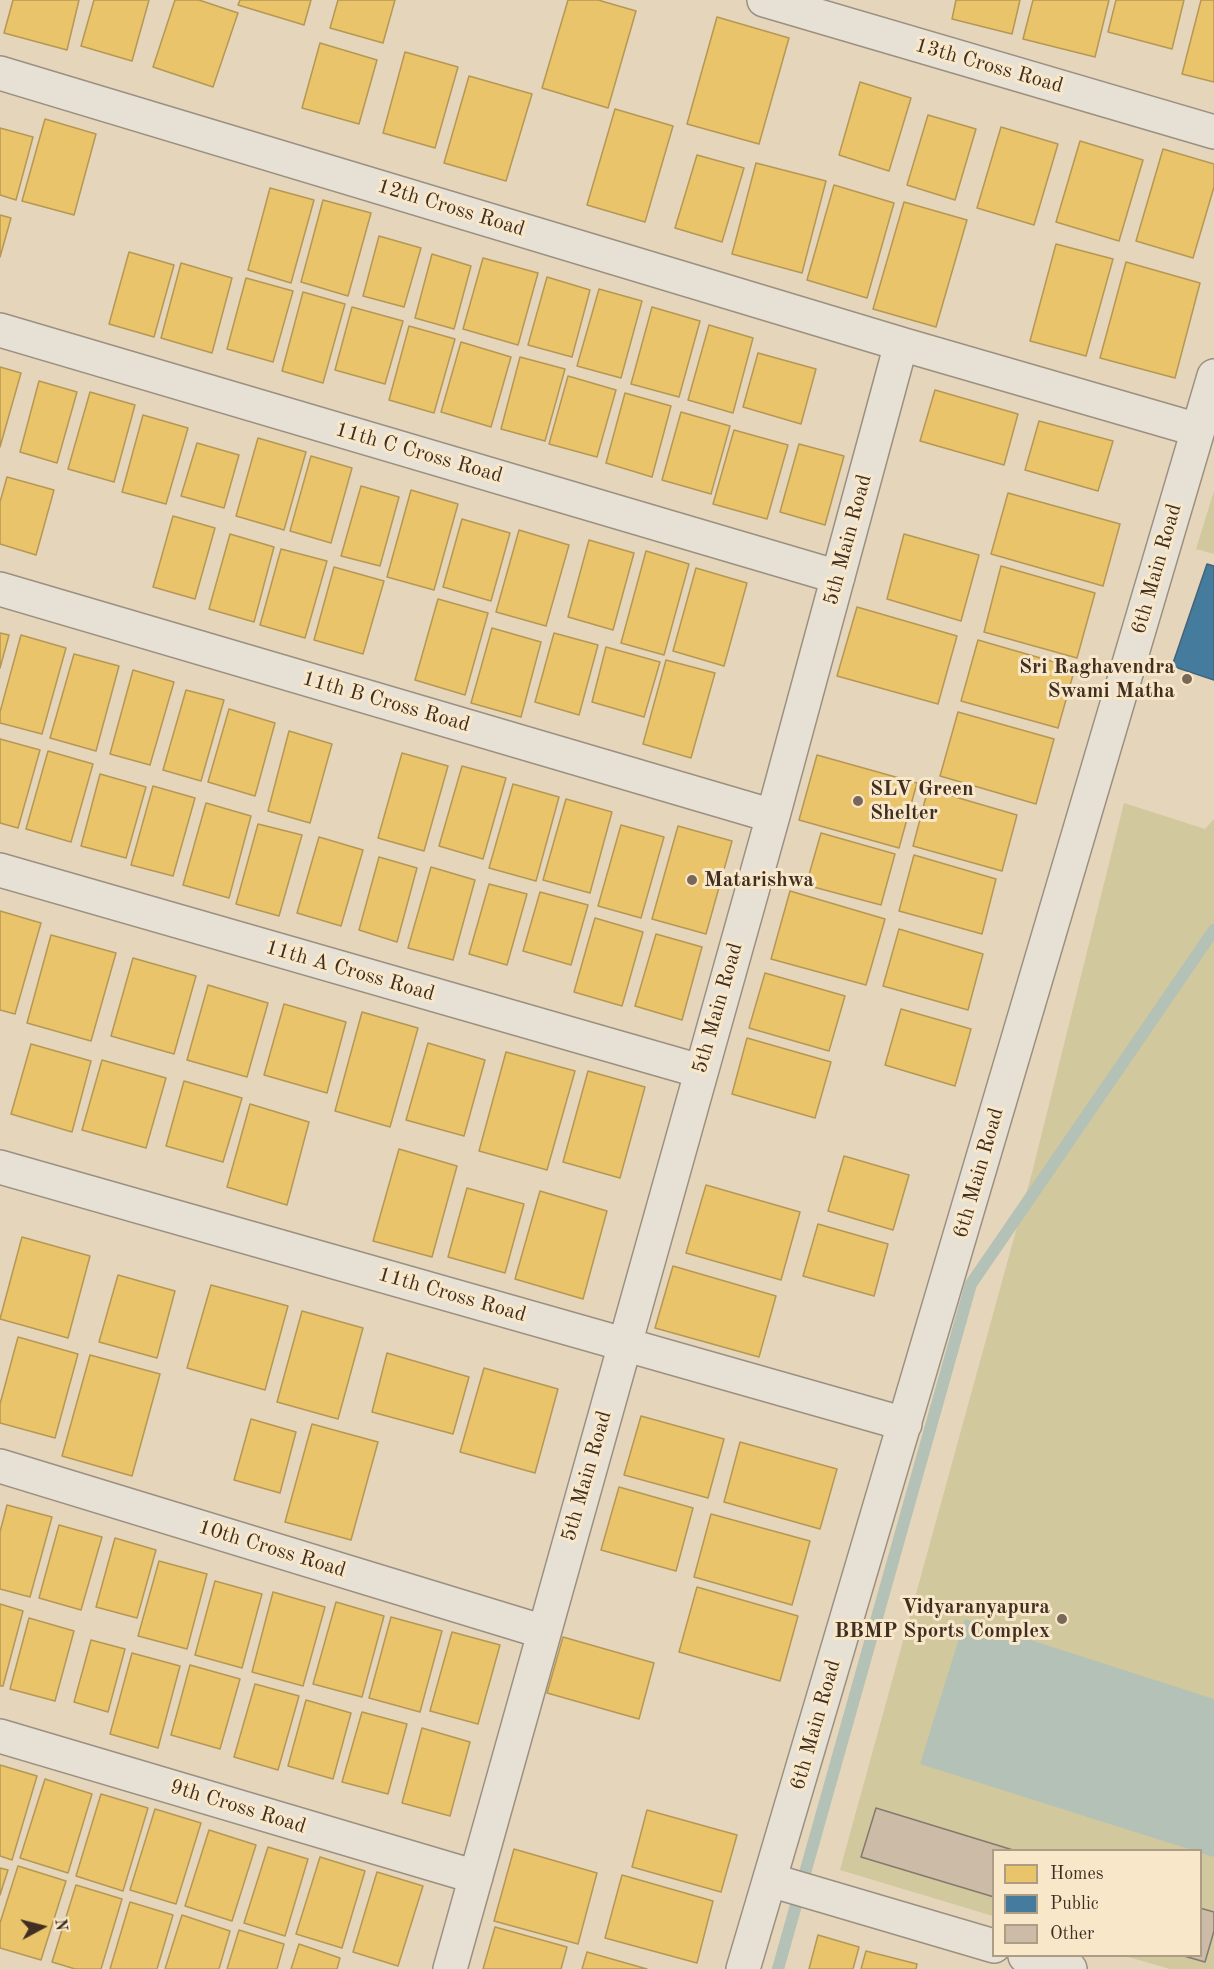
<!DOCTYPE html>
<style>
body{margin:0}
#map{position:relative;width:1214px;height:1969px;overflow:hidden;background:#e4d5bb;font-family:"Old Standard TT",serif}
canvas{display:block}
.legend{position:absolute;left:992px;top:1849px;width:210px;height:108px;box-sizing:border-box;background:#f8e7c8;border:2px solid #ae9d85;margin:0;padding:8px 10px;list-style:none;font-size:18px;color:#3f2e21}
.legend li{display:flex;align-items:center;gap:12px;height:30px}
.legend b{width:30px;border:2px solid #ae9d85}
.north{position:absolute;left:12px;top:1897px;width:60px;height:60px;-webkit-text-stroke:4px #f8e7c8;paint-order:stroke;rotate:83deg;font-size:16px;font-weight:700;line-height:24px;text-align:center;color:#3f2e21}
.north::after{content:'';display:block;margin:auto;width:21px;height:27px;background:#3f2e21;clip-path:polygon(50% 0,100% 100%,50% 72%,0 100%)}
</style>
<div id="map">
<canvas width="1214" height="1969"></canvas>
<ul class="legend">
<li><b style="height:16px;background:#e9c46a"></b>Homes</li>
<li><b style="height:16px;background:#457b9d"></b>Public</li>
<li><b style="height:16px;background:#ccbba6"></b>Other</li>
</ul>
<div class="north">N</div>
</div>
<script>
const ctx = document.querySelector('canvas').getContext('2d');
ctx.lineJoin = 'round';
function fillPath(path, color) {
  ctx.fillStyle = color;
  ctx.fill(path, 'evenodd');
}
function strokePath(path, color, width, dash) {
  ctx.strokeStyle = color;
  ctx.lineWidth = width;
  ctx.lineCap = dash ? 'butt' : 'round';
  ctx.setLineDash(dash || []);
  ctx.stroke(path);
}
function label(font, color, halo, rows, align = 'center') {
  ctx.font = font + ' "Old Standard TT",serif';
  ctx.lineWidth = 6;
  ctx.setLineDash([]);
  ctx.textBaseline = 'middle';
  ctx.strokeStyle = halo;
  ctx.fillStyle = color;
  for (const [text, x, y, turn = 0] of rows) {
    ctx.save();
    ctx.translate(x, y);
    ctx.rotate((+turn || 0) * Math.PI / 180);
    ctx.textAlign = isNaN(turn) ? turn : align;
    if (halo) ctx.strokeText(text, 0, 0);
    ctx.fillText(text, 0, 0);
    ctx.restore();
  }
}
const green = new Path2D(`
 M1214,491V554L1196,549Z
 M1124,803L1205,829L1214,819V1969H1170L1125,1956H1200V1850H994L993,1916L840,1870L1033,1169Z`);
const water = new Path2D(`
 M965,1619L1214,1699V1857L1201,1853L1200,1850H1192L920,1764Z`);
const homes = new Path2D(`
 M13,0H79L67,50L4,33Z
 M94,0H149L132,61L81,46Z
 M175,0H199L238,13L213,87L153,67Z
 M240,0H311L304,25L238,5Z
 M338,0H395L383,43L330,28Z
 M568,0H598L636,11L608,108L542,88Z
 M956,0H1020L1012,34L952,19Z
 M1033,0H1109L1095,57L1023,39Z
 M1116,0H1184L1172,49L1108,32Z
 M1201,0H1214V82L1182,74Z
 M717,17L789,38L759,144L687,124Z
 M320,43L377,60L359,124L302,108Z
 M405,52L458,67L435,148L383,133Z
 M469,76L532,94L506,181L444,163Z
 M860,82L911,98L889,171L839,155Z
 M615,109L673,126L645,222L587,205Z
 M928,115L976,129L955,200L907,185Z
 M45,119L96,134L74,215L22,201Z
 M1001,127L1058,144L1034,225L977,208Z
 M0,128L33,137L16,200L0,195Z
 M1080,141L1143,160L1119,241L1056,222Z
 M1163,149L1214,164V187L1193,258L1136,241Z
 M697,155L744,168L722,242L675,228Z
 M756,163L826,181L802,273L732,254Z
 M834,185L894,203L867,298L807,280Z
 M270,188L314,200L291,283L248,270Z
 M323,200L371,213L348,296L301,282Z
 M904,202L967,220L936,327L873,309Z
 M0,215L11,218L0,257Z
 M379,236L421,248L404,307L363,296Z
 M1056,244L1113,259L1086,356L1030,341Z
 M129,252L174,265L154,337L109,324Z
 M432,254L471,266L454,329L415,318Z
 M483,258L538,273L518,345L463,329Z
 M1126,262L1200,283L1175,378L1100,358Z
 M181,263L232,278L212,353L161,338Z
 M547,277L590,290L572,357L528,345Z
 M246,278L293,291L273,362L227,349Z
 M599,289L642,301L621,378L577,366Z
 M303,292L345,304L323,383L282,371Z
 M352,307L403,321L385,384L335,370Z
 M652,307L700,321L679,397L631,384Z
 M709,325L753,338L733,413L688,400Z
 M409,326L455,339L434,413L389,400Z
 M461,342L511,357L491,427L441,412Z
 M758,353L816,369L801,424L743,407Z
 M520,357L565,369L545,441L501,429Z
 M0,367L21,373L0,447Z
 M568,376L616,390L597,457L549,444Z
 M39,381L77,392L57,463L20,452Z
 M935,390L1018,414L1004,465L920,441Z
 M90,392L135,405L114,482L68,469Z
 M625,393L671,406L652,477L606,463Z
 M681,412L730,426L711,494L662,480Z
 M143,415L188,428L166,504L122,492Z
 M1039,421L1113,441L1098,491L1025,470Z
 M734,430L788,445L767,519L713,504Z
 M258,438L306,452L284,530L236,516Z
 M197,443L239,455L224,508L181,496Z
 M799,444L844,456L825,525L780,512Z
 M311,456L352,468L331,543L290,531Z
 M7,477L54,490L36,555L0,544V502Z
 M361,486L399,497L380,566L341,556Z
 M411,490L458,504L434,590L387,577Z
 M1008,493L1120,524L1103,586L991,554Z
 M173,516L215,528L195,599L153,587Z
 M462,519L510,533L491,601L443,587Z
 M519,530L569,545L546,626L496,612Z
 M230,534L274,547L254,622L209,609Z
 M904,534L979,555L961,621L887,599Z
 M589,540L634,553L613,630L568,617Z
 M281,549L327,561L305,638L260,625Z
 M646,551L689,564L664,655L621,643Z
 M1001,566L1095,593L1077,658L984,632Z
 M334,567L384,581L363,654L314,640Z
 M696,568L747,583L724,666L673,651Z
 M438,599L488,613L465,695L415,680Z
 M857,607L957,636L938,704L837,676Z
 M492,628L541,642L521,717L471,703Z
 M0,633L9,635L0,668Z
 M554,633L598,645L579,715L535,702Z
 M21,635L66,648L42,734L0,723V712Z
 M978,640L1075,668L1058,728L961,701Z
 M606,647L660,662L644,717L592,702Z
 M74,654L119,666L96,751L50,738Z
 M666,660L715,673L691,758L643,744Z
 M133,670L174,682L150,765L110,754Z
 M186,690L224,700L201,781L163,770Z
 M229,709L275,723L255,796L208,782Z
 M958,712L1054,739L1036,804L940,776Z
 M289,731L332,744L310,823L268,811Z
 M0,739L40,750L18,828L0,823Z
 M48,751L93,764L71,842L26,829Z
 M402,753L448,766L424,851L378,838Z
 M817,755L917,783L899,848L799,820Z
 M462,766L506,778L483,859L439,846Z
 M100,774L146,787L126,858L81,846Z
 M513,784L559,797L536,881L489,868Z
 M153,786L195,798L173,876L131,865Z
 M928,789L1017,815L1002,871L913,846Z
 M566,799L612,812L590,893L543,880Z
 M206,803L251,816L229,898L183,885Z
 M258,824L302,835L279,916L236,904Z
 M621,825L664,837L641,918L598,906Z
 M678,826L732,841L706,934L652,919Z
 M821,833L895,854L881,905L806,885Z
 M319,837L363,850L341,926L297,913Z
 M914,855L996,879L982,934L899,911Z
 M379,857L417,868L397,942L359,930Z
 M431,867L475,880L453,960L408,948Z
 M489,884L527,894L507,965L469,954Z
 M790,891L885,919L866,985L771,959Z
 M540,892L588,905L571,965L523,951Z
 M0,911L41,923L15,1014L0,1010Z
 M595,918L643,932L622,1006L574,992Z
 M899,929L983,954L968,1010L883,986Z
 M656,934L702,947L682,1020L635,1006Z
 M51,935L116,953L91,1041L27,1023Z
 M133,958L196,976L174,1054L111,1036Z
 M765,973L845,996L829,1051L749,1028Z
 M208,985L268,1003L247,1077L187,1060Z
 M284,1004L346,1022L327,1093L264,1075Z
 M901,1009L971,1029L955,1086L885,1065Z
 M362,1012L418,1028L390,1127L335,1111Z
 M747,1038L831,1062L815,1118L732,1094Z
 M428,1043L485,1060L464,1136L406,1120Z
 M31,1044L91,1061L72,1132L11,1114Z
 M506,1052L575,1071L547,1170L479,1151Z
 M102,1060L166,1078L146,1148L82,1130Z
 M588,1071L645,1087L620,1178L563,1162Z
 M184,1081L242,1098L223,1162L166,1146Z
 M250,1104L309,1122L287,1205L227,1187Z
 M399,1149L457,1166L432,1257L373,1241Z
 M844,1156L909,1175L893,1230L828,1211Z
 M706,1185L800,1212L781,1280L686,1253Z
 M467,1188L524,1204L505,1273L448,1257Z
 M540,1191L607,1211L583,1299L515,1279Z
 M818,1224L888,1244L874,1296L803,1276Z
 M22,1237L90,1256L68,1338L0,1319Z
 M673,1266L776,1296L759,1357L655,1328Z
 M118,1275L175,1291L157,1358L99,1342Z
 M211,1285L288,1306L265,1390L187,1368Z
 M302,1311L363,1328L338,1419L277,1402Z
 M18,1337L78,1354L55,1438L0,1423V1404Z
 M387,1353L469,1377L453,1434L372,1412Z
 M90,1355L160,1374L132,1476L62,1456Z
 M484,1368L558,1389L535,1473L460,1452Z
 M641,1416L724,1439L708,1498L624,1475Z
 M251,1419L296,1432L280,1493L234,1480Z
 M312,1424L378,1442L351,1540L285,1522Z
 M740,1442L837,1469L820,1529L724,1502Z
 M619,1487L693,1508L676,1571L601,1550Z
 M7,1505L52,1517L30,1597L0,1589V1532Z
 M711,1514L810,1541L792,1605L694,1577Z
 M59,1525L102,1537L81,1610L39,1598Z
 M115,1538L156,1550L137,1618L96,1607Z
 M159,1561L207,1574L187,1649L138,1636Z
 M215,1581L262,1594L242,1668L195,1655Z
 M697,1587L798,1616L780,1681L679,1652Z
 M273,1592L325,1607L303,1686L252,1672Z
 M336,1602L384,1616L362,1697L313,1684Z
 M0,1604L23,1611L3,1686H0Z
 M391,1617L442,1631L420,1712L369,1698Z
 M29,1618L74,1631L55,1701L10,1689Z
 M452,1632L500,1645L478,1724L430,1711Z
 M563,1637L654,1663L639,1719L547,1693Z
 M91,1640L125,1649L108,1712L74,1702Z
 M132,1653L180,1666L158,1748L110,1734Z
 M190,1665L240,1679L220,1749L171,1735Z
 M255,1684L299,1696L278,1770L234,1757Z
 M306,1700L351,1713L333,1779L288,1766Z
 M362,1712L407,1724L388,1794L342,1782Z
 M422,1728L470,1742L450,1816L402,1803Z
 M0,1765L37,1776L12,1860L0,1856Z
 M45,1779L92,1794L68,1873L20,1858Z
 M101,1794L148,1808L123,1891L76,1876Z
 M155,1809L201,1823L176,1904L130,1890Z
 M647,1810L737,1835L721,1892L632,1867Z
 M209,1830L256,1845L232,1921L185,1906Z
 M268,1847L308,1859L285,1936L244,1923Z
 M514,1849L597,1873L578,1944L494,1921Z
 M320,1857L365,1871L342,1948L296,1934Z
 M18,1866L66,1881L41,1960L0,1948V1923Z
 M0,1868L8,1870L0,1895Z
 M377,1872L423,1886L398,1966L353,1952Z
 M622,1875L713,1901L697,1963L605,1938Z
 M76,1885L122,1899L101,1969H75L52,1962Z
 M130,1902L173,1915L157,1969H110Z
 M182,1915L230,1931L219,1969H165Z
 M495,1927L567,1947L561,1969H483Z
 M239,1930L284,1944L277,1969H227Z
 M818,1935L859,1947L853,1969H809Z
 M299,1944L340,1958L337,1969H291Z
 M866,1951L917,1964L916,1969H861Z
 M587,1952L647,1969H582Z`);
const public = new Path2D(`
 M1207,564L1214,566V680L1172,666Z`);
const stream = new Path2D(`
 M778,1969L971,1284L1214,930`);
const building = new Path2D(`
 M876,1808L1013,1850H994V1897L861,1857Z
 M1200,1908L1214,1912V1931L1205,1962L1184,1956H1200Z`);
const minor = new Path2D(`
 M764,0L1214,132
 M0,73L901,344
 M0,330L838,577
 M0,589L773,816
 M0,870L700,1071
 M0,1167L905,1424
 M0,1466L544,1632
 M0,1736L476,1877
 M770,1880L994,1946
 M1025,1956L1070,1969
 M450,1969L773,816L901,344L1198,430
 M743,1969L1214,376`);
const markers = [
 [1187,679,6,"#796857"],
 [858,801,6,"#796857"],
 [692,880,6,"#796857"],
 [1062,1619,6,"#796857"]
];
const streetNames = [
 ["13th Cross Road",989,66,16],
 ["12th Cross Road",451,208,17],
 ["11th C Cross Road",419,453,16],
 ["5th Main Road",848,540,-75],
 ["6th Main Road",1157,569,-74],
 ["11th B Cross Road",386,702,16],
 ["11th A Cross Road",350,971,16],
 ["5th Main Road",718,1008,-74],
 ["6th Main Road",979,1173,-74],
 ["11th Cross Road",452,1295,16],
 ["5th Main Road",587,1476,-74],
 ["10th Cross Road",272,1549,17],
 ["6th Main Road",816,1725,-74],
 ["9th Cross Road",238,1807,17]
];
const poiNames = [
 ["Sri Raghavendra",1175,667],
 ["Swami Matha",1175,691],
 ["SLV Green",870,789,"left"],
 ["Shelter",870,813,"left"],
 ["Matarishwa",704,880,"left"],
 ["Vidyaranyapura",1050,1607],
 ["BBMP Sports Complex",1050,1631]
];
fillPath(green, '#d1c89d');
fillPath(water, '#b4c1b6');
fillPath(homes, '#e9c46a');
strokePath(homes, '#b69754', 1.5);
fillPath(public, '#457b9d');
strokePath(public, '#436478', 1.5);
strokePath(stream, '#b4c1b6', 12);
fillPath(building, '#ccbba6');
strokePath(building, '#847a6c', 1.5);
strokePath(minor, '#9b9080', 36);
strokePath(minor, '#e7e0d4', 33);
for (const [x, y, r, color] of markers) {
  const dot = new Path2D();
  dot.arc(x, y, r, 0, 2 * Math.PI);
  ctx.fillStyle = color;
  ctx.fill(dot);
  strokePath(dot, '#f8e7c8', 2);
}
label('21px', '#3f2e21', '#f8e7c8', streetNames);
label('bold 21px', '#3f2e21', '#f8e7c8', poiNames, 'right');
</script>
